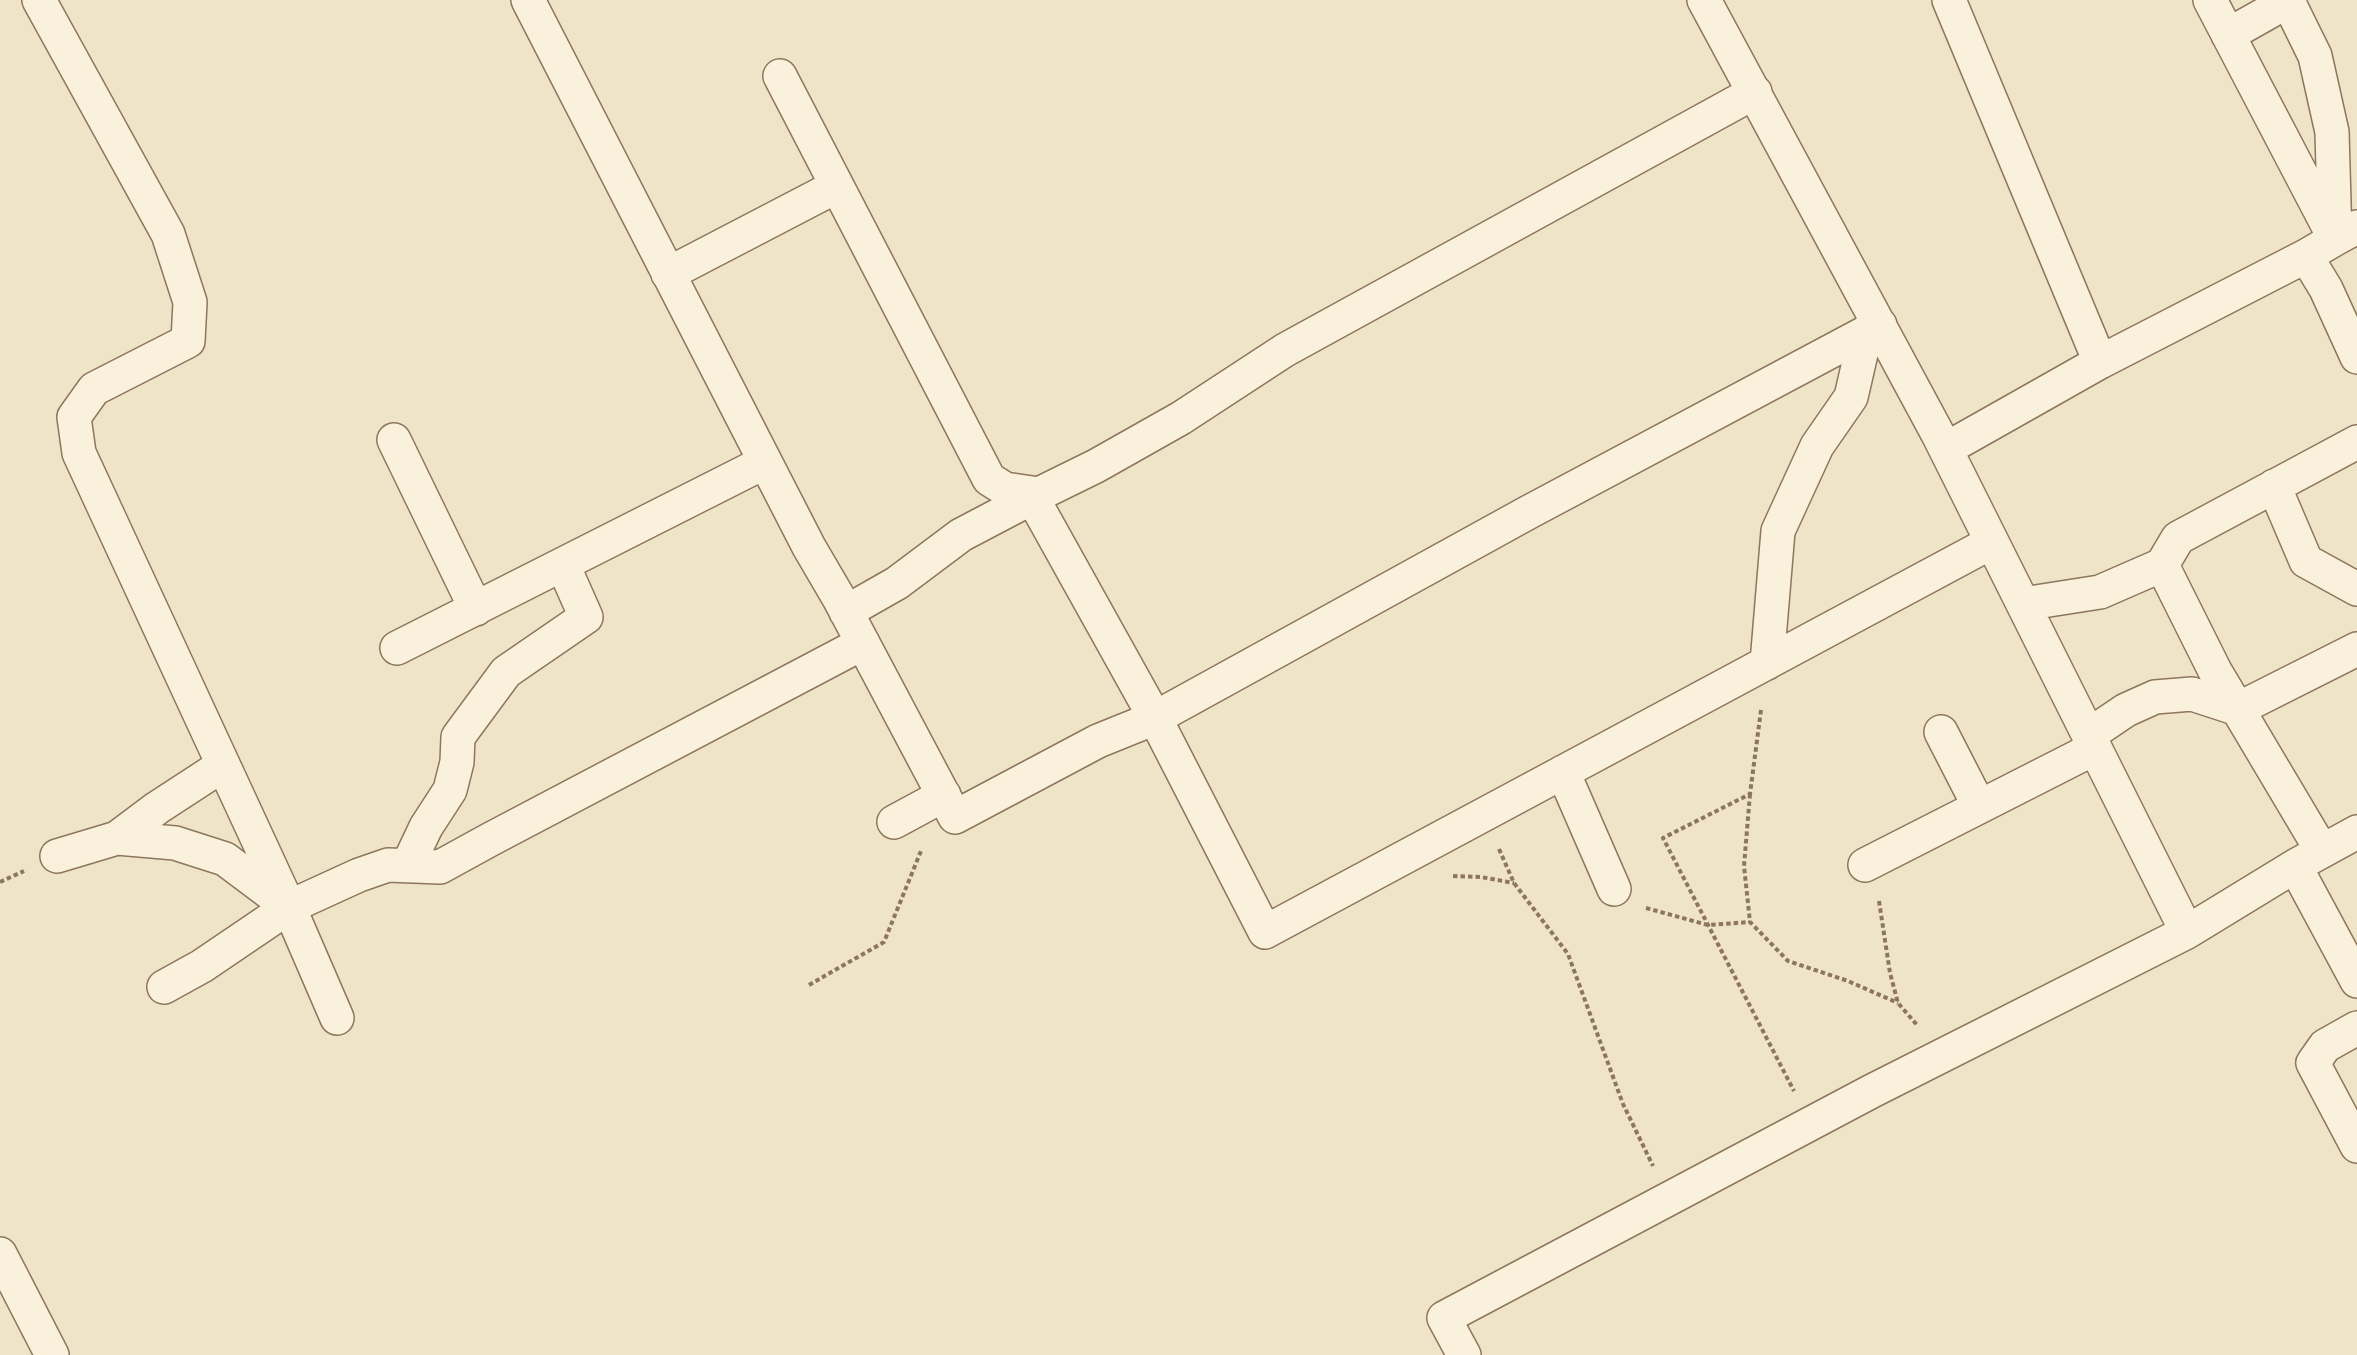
<!DOCTYPE html>
<style>
body{margin:0}
canvas{display:block;background:#f0e4c8}
</style>
<canvas width="2357" height="1355"></canvas>
<script>
const ctx = document.querySelector('canvas').getContext('2d');
ctx.lineJoin = 'round';
function strokePath(path, color, width, dash) {
  ctx.strokeStyle = color;
  ctx.lineWidth = width;
  ctx.lineCap = dash ? 'butt' : 'round';
  ctx.setLineDash(dash || []);
  ctx.stroke(path);
}
const path = new Path2D(`
 M1761,710L1750,794L1663,838L1794,1091
 M1750,794L1744,866L1750,922L1788,961L1848,981L1898,1003
 M1499,849L1514,883L1568,954L1623,1104L1653,1166
 M1453,876L1481,877L1514,883
 M0,882L24,871
 M1879,901L1890,973L1898,1003L1917,1025
 M1646,908L1708,925L1750,922
 M809,985L884,942L921,851`);
const minor = new Path2D(`
 M39,0L168,234L190,302L188,341L94,389L74,417L79,453L289,907L337,1018
 M528,0L809,547L840,600L955,817L1098,741L1155,718L1529,512L1880,325
 M1704,0L1940,438L2187,932
 M1949,0L2100,362
 M2210,0L2335,239L2306,256L2326,289L2357,357
 M2288,1L2315,56L2332,132L2335,239L2357,227
 M2228,35L2290,0
 M780,76L989,479L1005,489L1039,494L1096,466L1181,418L1285,350L1755,92
 M668,274L837,186
 M394,440L476,609
 M1946,449L2100,362L2306,256
 M2274,486L2306,561L2357,589
 M1032,497L1155,718L1265,932L1992,542
 M2023,604L2100,592L2162,565
 M846,612L897,583L961,535L1039,494
 M397,648L765,462
 M1767,663L1778,531L1817,446L1851,397L1866,332
 M1941,732L1979,806
 M2089,735L2126,710L2155,697L2192,694L2238,709L2357,649
 M1563,772L1614,889
 M894,822L944,795
 M117,838L157,808L223,765
 M2322,851L2215,671L2162,565L2178,538L2357,442
 M57,856L117,838L175,843L225,859L285,904
 M408,865L426,827L450,790L457,762L458,737L506,672L586,617L563,565
 M1865,865L2095,748
 M2295,866L2357,981
 M164,987L202,966L289,907L359,875L388,865L440,867L491,839L863,643
 M2357,1028L2325,1046L2313,1063L2357,1146
 M0,1254L52,1355
 M1464,1355L1444,1318L1872,1091L2187,932L2295,866L2357,832`);
strokePath(minor, '#8d765c', 36);
strokePath(path, '#8d765c', 4, [4.5, 3]);
strokePath(minor, '#faf1dc', 33);
</script>
